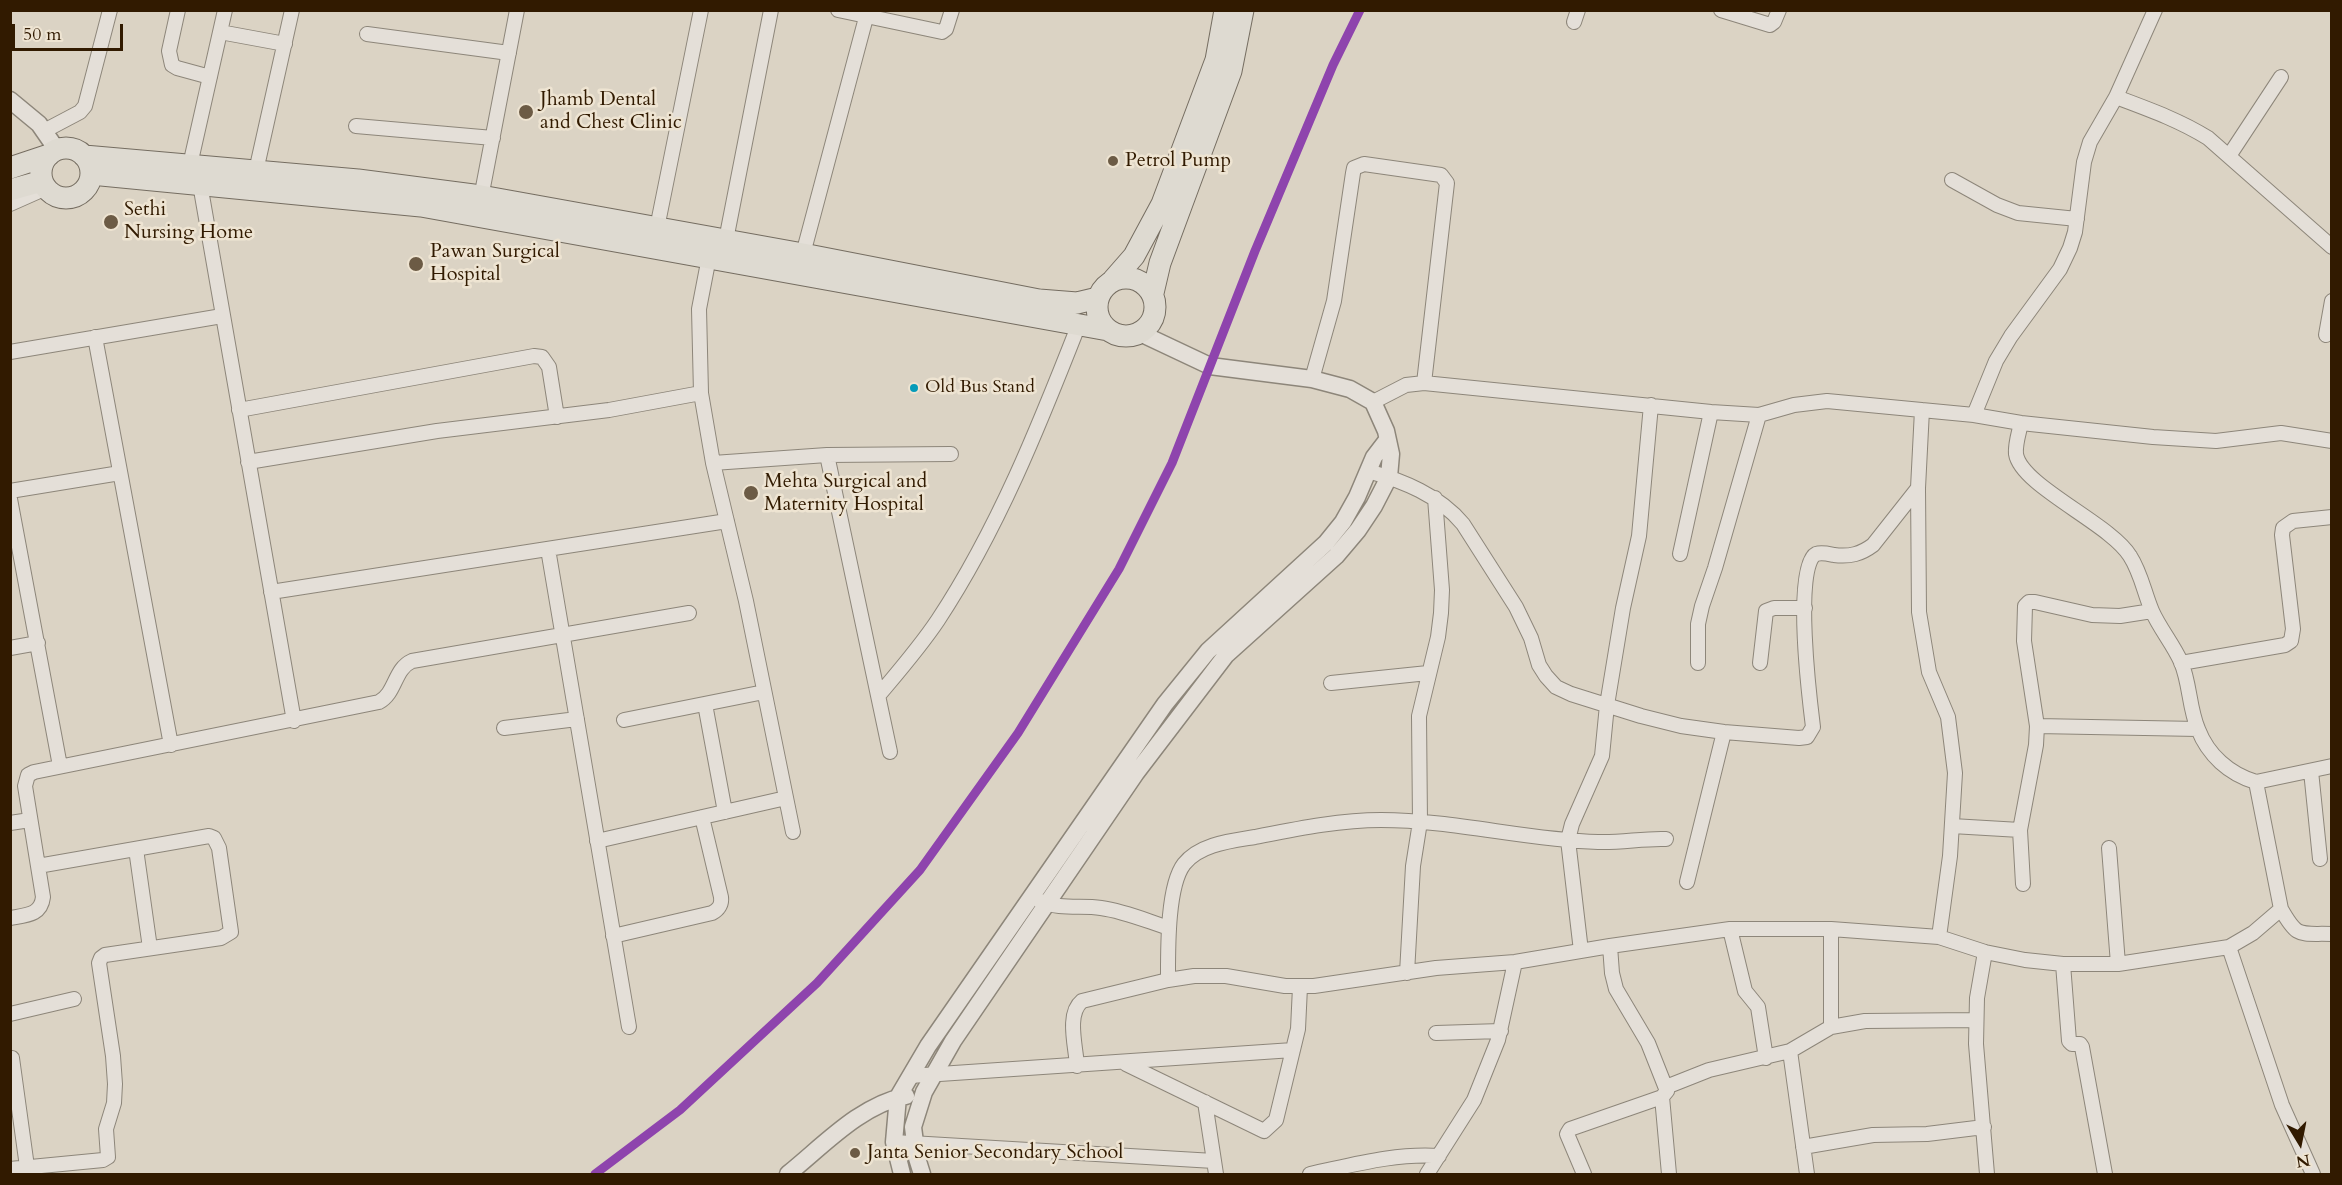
<!DOCTYPE html>
<style>
body{margin:0}
#map{position:relative;width:2342px;height:1185px;overflow:hidden;background:#dbd3c4;font-family:Cardo,serif}
canvas{display:block}
.frame{position:absolute;inset:0;border:12px solid #311a00;pointer-events:none}
.north{position:absolute;left:2270px;top:1113px;width:60px;height:60px;-webkit-text-stroke:4px #eee4d2;paint-order:stroke;rotate:170deg;font-size:16px;font-weight:700;line-height:24px;text-align:center;color:#311a00}
.north::after{content:'';display:block;margin:auto;width:21px;height:27px;background:#311a00;clip-path:polygon(50% 0,100% 100%,50% 72%,0 100%)}
.scale{position:absolute;left:12px;top:24px;width:111px;height:27px;box-sizing:border-box;border:3px solid #311a00;border-top:0;padding-left:8px;font-size:18px;line-height:21px;white-space:nowrap;color:#311a00;-webkit-text-stroke:4px #eee4d2;paint-order:stroke}
</style>
<div id="map">
<canvas width="2342" height="1185"></canvas>
<div class="frame"></div>
<div class="north">N</div>
<div class="scale">50 m</div>
</div>
<script>
const ctx = document.querySelector('canvas').getContext('2d');
ctx.lineJoin = 'round';
function strokePath(path, color, width, dash) {
  ctx.strokeStyle = color;
  ctx.lineWidth = width;
  ctx.lineCap = dash ? 'butt' : 'round';
  ctx.setLineDash(dash || []);
  ctx.stroke(path);
}
function label(font, color, halo, rows, align = 'center') {
  ctx.font = font + ' Cardo,serif';
  ctx.lineWidth = 5;
  ctx.setLineDash([]);
  ctx.textBaseline = 'middle';
  ctx.strokeStyle = halo;
  ctx.fillStyle = color;
  for (const [text, x, y, turn = 0] of rows) {
    ctx.save();
    ctx.translate(x, y);
    ctx.rotate((+turn || 0) * Math.PI / 180);
    ctx.textAlign = isNaN(turn) ? turn : align;
    if (halo) ctx.strokeText(text, 0, 0);
    ctx.fillText(text, 0, 0);
    ctx.restore();
  }
}
const minor = new Path2D(`
 M178,10L169,51L172,65L177,68L210,77
 M838,10L942,32L946,29L952,10
 M1721,10L1770,25L1774,22L1779,10
 M1574,22L1578,10
 M220,32L285,44
 M367,34L509,53
 M2116,97C2148,109 2179,120 2208,138L2332,247
 M356,126L493,138
 M44,131L80,112L85,106L110,10
 M2229,156L2281,77
 M190,165L225,10
 M256,171L292,10
 M1952,180L1997,205L2018,213L2077,219
 M200,184L294,721
 M480,203L517,10
 M10,204L46,188
 M657,228L701,10
 M726,240L771,10
 M710,252L699,309L701,393L713,463L746,601L793,832
 M803,254L868,10
 M2326,335L2332,301
 M95,337L171,745
 M10,352L222,316
 M1312,379L1334,301L1353,173L1354,168L1364,164L1441,175L1447,183L1424,383
 M1373,402L1406,385L1424,383L1711,412L1759,415L1794,405L1827,401L1974,415L2021,423L2153,437L2216,441L2281,433L2332,441
 M239,410L534,356L542,357L549,367L557,417
 M1922,410L1918,488L1919,612L1929,672L1948,717L1955,773L1950,856L1939,937
 M1974,415L1996,361L2011,336L2060,269L2070,248L2075,232L2084,162L2090,142L2116,97L2155,10
 M2021,423C2019,433 2015,444 2016,454C2021,486 2111,524 2130,556C2141,573 2144,592 2152,611C2160,629 2173,644 2181,662C2190,683 2189,708 2198,729C2208,755 2229,774 2256,782L2281,909
 M827,455L890,752
 M248,462L437,431L609,410L701,393
 M713,463L827,455L951,454
 M1368,471C1403,481 1439,495 1463,524L1516,607L1531,638L1539,665L1546,676L1556,687L1571,694L1641,716L1681,726L1724,732L1799,738L1807,737L1813,727C1810,703 1793,565 1816,554C1822,552 1829,554 1834,555C1850,557 1861,554 1873,545L1918,488
 M10,491L120,473
 M10,499L60,766
 M548,549L629,1027
 M1680,554L1711,412
 M271,592L727,521
 M10,648L38,643
 M1698,663V624L1702,606L1715,568L1759,415
 M1760,663L1766,611L1774,608H1805
 M2181,663L2285,645L2291,641L2293,629L2282,535L2283,528L2293,521L2332,517
 M1331,683L1428,673
 M878,696C899,671 920,647 938,620C998,529 1039,426 1079,324
 M705,704L725,812
 M624,720L764,692
 M2037,726L2198,729
 M504,728L577,719
 M2311,771L2320,859
 M2256,782L2332,766
 M10,823L30,820
 M1952,826L2020,830
 M597,841L786,798
 M2109,848L2118,964
 M136,849L150,948
 M1687,882L1724,732
 M2023,884L2020,830L2036,745L2037,726L2024,641L2025,606L2029,602H2035L2092,615L2120,616L2152,611
 M1040,901C1060,910 1081,905 1101,908C1124,911 1147,921 1169,928
 M10,918C27,915 41,915 43,897L25,786L28,775L34,772L379,702C396,693 394,669 412,661L689,613
 M1730,929L1745,991L1758,1007L1766,1058
 M1831,929V1027
 M613,936L712,913C719,909 722,905 721,897L702,817
 M2229,947L2282,1105L2313,1174
 M1581,951L1568,840L1572,824L1602,756L1607,705L1623,608L1639,536L1651,405
 M1985,952L1977,998L1976,1044L1987,1174
 M2063,964L2069,1041L2072,1044H2080L2082,1047L2105,1174
 M1407,973L1413,866L1420,822L1419,716L1438,637L1441,613L1442,590L1435,498
 M1168,980C1168,951 1167,886 1184,864C1200,844 1231,841 1255,837C1296,829 1339,820 1381,820C1454,820 1526,840 1598,842C1621,843 1644,838 1666,839
 M10,1014L74,999
 M1436,1033L1501,1031
 M1790,1051L1807,1174
 M12,1058L28,1174
 M1126,1064L1264,1131L1276,1120L1298,1029L1300,987
 M1077,1066C1076,1047 1066,1014 1082,1001L1168,980L1194,976H1226L1285,986H1314L1436,968L1515,962L1610,946L1730,929H1831L1939,937L1985,952L2025,960L2063,964H2118L2229,947L2253,933L2281,909C2298,939 2299,933 2332,934
 M910,1076L1293,1050
 M1666,1087L1709,1070L1790,1051L1831,1027L1865,1021L1976,1020
 M1662,1097L1669,1174
 M1205,1102L1216,1174
 M894,1142L1214,1161
 M1803,1147L1873,1135L1927,1134L1984,1127
 M10,1169L103,1160L108,1157L106,1129L114,1103L115,1084L113,1056L99,963L101,958L105,955L221,938L231,932L219,848L214,838L209,836L38,866
 M1310,1174C1353,1165 1395,1153 1439,1156
 M1427,1174L1474,1100L1498,1040L1515,962
 M1584,1174L1567,1134L1570,1129L1662,1097L1667,1091L1648,1043L1616,989L1612,973L1610,946`);
const tertiary = new Path2D(`
 M10,100L39,124L57,150
 M788,1174C823,1146 860,1105 906,1096
 M902,1174L894,1142L898,1097L928,1046L1165,704L1208,651L1326,543L1343,522L1357,497L1374,457L1387,440
 M922,1174L917,1158L913,1127L924,1092L953,1041L1136,773L1226,655L1336,556L1358,530L1374,506L1389,477L1391,454L1386,431L1373,402L1350,389L1312,379L1210,366L1140,333`);
const primary = new Path2D(`
 M41 173a25 25 0 1 1 50 0a25 25 0 1 1-50 0Z
 M84,156L358,180L481,196L803,254L1039,300L1077,303L1098,298
 M10,168L49,155
 M91,174L421,206L1108,330
 M10,190L42,181
 M1097 307a29 29 0 1 1 58 0a29 29 0 1 1-58 0Z
 M1113,280L1134,256L1162,204L1216,60L1225,10
 M1153,293L1160,263L1231,71L1243,10`);
const rail1 = new Path2D(`
 M595,1174L680,1110L817,983L920,870L1018,733L1119,569L1172,463L1255,251L1333,65L1360,10`);
const markers = [
 [526,112,8,"#6c5b45"],
 [1113,161,6,"#6c5b45"],
 [111,222,8,"#6c5b45"],
 [416,264,8,"#6c5b45"],
 [914,388,5,"#059bb9"],
 [751,493,8,"#6c5b45"],
 [855,1153,6,"#6c5b45"]
];
const busNames = [
 ["Old Bus Stand",925,388]
];
const poiNames = [
 ["Jhamb Dental",540,100],
 ["and Chest Clinic",540,123],
 ["Petrol Pump",1125,161],
 ["Sethi",124,210],
 ["Nursing Home",124,233],
 ["Pawan Surgical",430,252],
 ["Hospital",430,275],
 ["Mehta Surgical and",764,482],
 ["Maternity Hospital",764,505],
 ["Janta Senior Secondary School",867,1153]
];
strokePath(minor, '#8d867a', 16);
strokePath(tertiary, '#8d867a', 19);
strokePath(primary, '#756d61', 23);
strokePath(minor, '#e4dfd8', 14);
strokePath(tertiary, '#e4dfd8', 16);
strokePath(primary, '#dedad1', 21);
strokePath(rail1, '#8e44ad', 9);
for (const [x, y, r, color] of markers) {
  const dot = new Path2D();
  dot.arc(x, y, r, 0, 2 * Math.PI);
  ctx.fillStyle = color;
  ctx.fill(dot);
  strokePath(dot, '#eee4d2', 2);
}
label('18px', '#311a00', '#eee4d2', busNames, 'left');
label('20px', '#311a00', '#eee4d2', poiNames, 'left');
</script>
